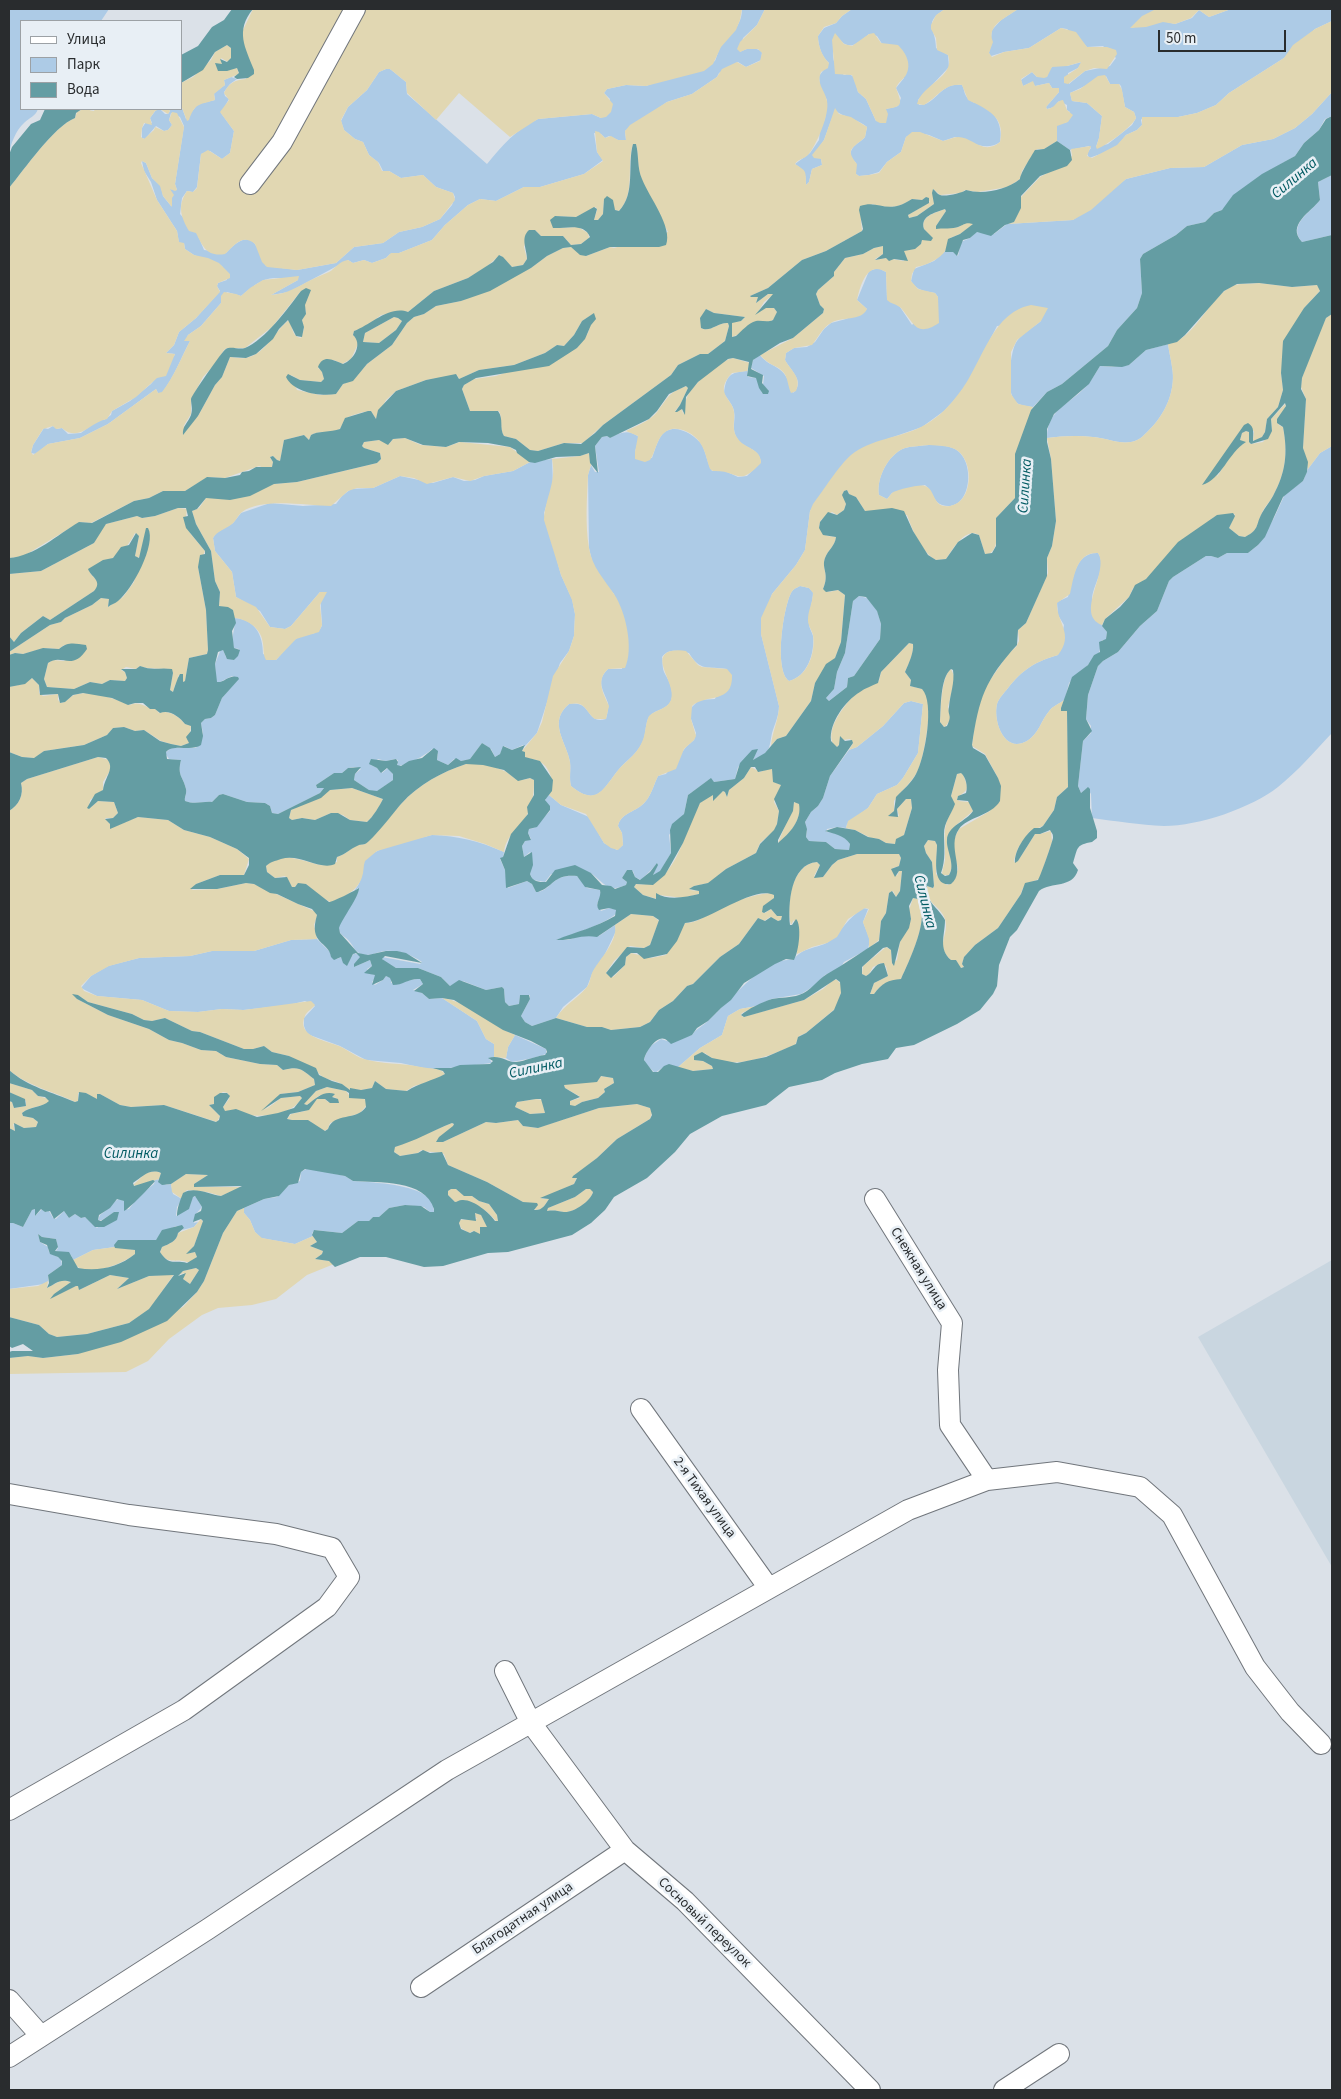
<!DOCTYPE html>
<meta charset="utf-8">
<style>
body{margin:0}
#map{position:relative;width:1341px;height:2099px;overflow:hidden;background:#dbe1e8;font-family:"Source Sans 3",sans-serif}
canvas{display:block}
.frame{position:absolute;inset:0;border:10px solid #292c2e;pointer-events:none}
.legend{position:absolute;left:20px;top:20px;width:162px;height:90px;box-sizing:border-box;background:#e8eff5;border:1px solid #9ca1a5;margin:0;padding:6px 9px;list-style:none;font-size:15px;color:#292c2e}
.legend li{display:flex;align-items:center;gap:10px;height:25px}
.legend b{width:25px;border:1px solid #9ca1a5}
.scale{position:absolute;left:1158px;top:30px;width:128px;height:22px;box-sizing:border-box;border:2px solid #292c2e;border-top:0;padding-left:6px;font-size:15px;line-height:18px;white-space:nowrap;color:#292c2e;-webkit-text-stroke:4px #e8eff5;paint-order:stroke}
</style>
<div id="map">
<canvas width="1341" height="2099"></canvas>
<div class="frame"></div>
<ul class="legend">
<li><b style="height:6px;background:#fff"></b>Улица</li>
<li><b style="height:14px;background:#adcbe6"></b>Парк</li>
<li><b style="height:14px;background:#649da3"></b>Вода</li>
</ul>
<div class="scale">50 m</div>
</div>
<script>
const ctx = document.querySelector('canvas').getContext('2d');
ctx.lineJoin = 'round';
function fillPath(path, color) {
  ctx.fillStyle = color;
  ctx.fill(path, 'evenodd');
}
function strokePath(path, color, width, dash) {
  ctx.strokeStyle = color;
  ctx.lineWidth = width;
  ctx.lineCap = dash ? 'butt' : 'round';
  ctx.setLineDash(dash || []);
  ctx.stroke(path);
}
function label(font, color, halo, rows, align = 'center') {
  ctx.font = font + ' "Source Sans 3",sans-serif';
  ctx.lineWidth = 5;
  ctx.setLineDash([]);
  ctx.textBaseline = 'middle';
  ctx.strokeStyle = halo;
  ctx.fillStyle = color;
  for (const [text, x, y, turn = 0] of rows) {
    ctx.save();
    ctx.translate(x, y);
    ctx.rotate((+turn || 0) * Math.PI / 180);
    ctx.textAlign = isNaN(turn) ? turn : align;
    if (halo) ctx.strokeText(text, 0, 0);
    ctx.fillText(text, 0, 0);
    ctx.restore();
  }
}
const built = new Path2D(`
 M1332,1260V1567L1198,1337Z`);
const green = new Path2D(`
 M9,9H109L101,21H21V109H38C35,117 30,117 24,123C16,130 10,145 9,155Z
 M742,9H765L757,25L743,38L740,52C747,48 755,46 762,52L761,60L746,67L738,62L719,73L717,77L692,94L667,102L625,131L626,140H618L609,136L605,138L601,134L594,133L597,152L603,160L584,174L540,187H524L496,201L480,199L468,205L445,225L432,240L399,253L390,254L386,258L372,263L364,260L353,263L348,260L289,292L271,295L298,280C266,276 265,277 241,296L227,292L221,298V303L201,326L188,335L186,341L190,339V341C181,358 174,377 162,393H158L156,389L108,424L80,438L48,444L36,454L31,453L33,445L44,428L48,429L53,426L57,429L62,428L68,434L81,433L98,420H104L111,415L112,411L130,401L151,384L174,356L175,354L166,353L174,345L179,332L196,318L220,291L217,286L218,283L227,280L222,266L194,255L185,249L184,243H179L177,231L157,200L151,182L144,171L142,161L146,163L152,178L161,186L163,196L171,206L170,189L177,190L175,184L184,126L180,117L171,113L169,120L172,125L168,130L164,131L156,126L145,139L142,138V128L146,122L152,123L150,118L156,110L160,109L165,114H168L170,111L168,109H181V105L186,119L198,104L215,100L214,93L225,85L224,80L231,77L237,79L230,84L224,92L225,96L229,99L221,113L234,131L230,153L222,159L210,151L201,154L197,187L193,192L187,191L182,198L180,214L197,233L204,250L226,253C234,244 248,231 257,247C261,253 262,260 266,266L297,270L336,263L354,247L383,243L399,232L422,227L440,219L452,205L455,197L453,193L436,187L423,175L401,178L389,171H383L379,163L369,155L363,142L355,139L344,130L341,121L348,107L367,90L379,72L386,69H390L406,82L407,94L487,164C502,146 516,129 538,119L592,114L601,118L610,99L604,93L607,89L626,85L646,86L715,61C717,56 718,51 721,46C730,34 742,26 742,9Z
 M852,9H945C922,24 936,27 936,48L948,55L949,67L918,100L919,105C937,105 939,82 962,85C964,88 964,93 966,96C969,102 977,103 983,106C996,112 1003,127 1000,142C987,152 969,142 955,137L943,141L929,135L915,132L906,137L901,152L887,162L879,172L869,175L859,176L856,174V163L851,157C849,146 859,144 865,137L867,127C858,119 842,117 835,110L824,140L816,152L821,159L822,165L812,169L809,182L806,185C806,173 804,170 795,164L810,153L819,140L820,129L825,119L827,100L820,88L819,76L829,63C822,57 818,46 818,36L824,28L836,23L842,16ZM835,34C848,52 855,46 869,34L877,36L904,78L896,88L901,98L898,106L886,109L876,121L866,99L858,92L854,77L849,74L844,75C829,61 833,53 835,34Z
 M1018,9H1156L1131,28L1163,21L1175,24L1192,18L1199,10L1209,17L1231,9H1332V21L1315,29L1284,58L1229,93L1216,105L1197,113L1178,117H1143L1141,120L1142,125L1137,130L1126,135L1118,145L1109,151L1089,158L1087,153L1091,148L1089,146L1070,150L1057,141L1056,126L1059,123H1066L1070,112L1067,110V105L1059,101L1054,107L1047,109L1046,107L1059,92V88H1052L1049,83L1035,86L1032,82L1023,86L1021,80L1032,72L1037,77H1047L1048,71L1053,66H1067L1082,62L1078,68L1068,73L1069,84L1085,71L1110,66L1116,58L1103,46L1087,47L1067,29L1061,28L1029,48L1004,52L991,56L989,53L992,30L1001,20ZM1106,76L1110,84H1119L1121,86L1125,107L1134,112L1136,118L1132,125L1108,144L1096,147L1099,138L1102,116L1087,103L1072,101L1070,93Z
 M1332,92V116L1325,119L1319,130L1304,143L1295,156L1260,176L1232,197L1226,207L1222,210L1214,213L1205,222L1187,226L1176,235L1143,254L1140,259L1142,293L1137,308L1117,330L1108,346L1062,384L1047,392L1033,407C1027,406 1019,406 1015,401C1006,392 1010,350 1017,341C1023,333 1034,327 1041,321L997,326L971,377L958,396L944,411L922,427L870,445L810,511L805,550L796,565L772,594L761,634L779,706C779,716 775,723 772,733C769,748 771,753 753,760L756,752L738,767L735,779L714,782L710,779L688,795L684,814L669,835L671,853L660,872L653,875L658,863L641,880L635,877L633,871L627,870L622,878L627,882L626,885C608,893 604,883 591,873L551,874L545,882L533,880L530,874C531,865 534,861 530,852L524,857L522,846L525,841L531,839L528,833L529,829L534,828L550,811L545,802L546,798L549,795L561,805L589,817L604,843L617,850L623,845L622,833L618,826C621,812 637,812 645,802C651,796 654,784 658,776L666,774L686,747L694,740L696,733L691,719V708L699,700L715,699L727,669C708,666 700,672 689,653C679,651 669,648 662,657C663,661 662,667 664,672C668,680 673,686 672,697C670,711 653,708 648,719C645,726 646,734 643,741C638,753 628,759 620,768C604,786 599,809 571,786C569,778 571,770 570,762C567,743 547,722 569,704C593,700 585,725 606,719C607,715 609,707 608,703C604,691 595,681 608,669H622L614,594L605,584L593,565L589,548L588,475L591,465L595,472H599L595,446L602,437L607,436L610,438C619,432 630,429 639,437L635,452V459L652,458C654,452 657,442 661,436C671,421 694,433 702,445C706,452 707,463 712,471H725L738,477L747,476L761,462C759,447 743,449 737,438C731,429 736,420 734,411C733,405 727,399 724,393C726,376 730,372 747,371L748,377L757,378L762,393L768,390L763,385L764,376L751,368L753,360L760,355C766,363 772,364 779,369C787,374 790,385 793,393C806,382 790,370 785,360L786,353L794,348L807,347L815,342L824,329L831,323L846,319L867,309L857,300L869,271L878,268L886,272L887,298L900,307L912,325L938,297L935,293C925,291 917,291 911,281L914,269L934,261L945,251L953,252L958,256L961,242L970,238L976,232L994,234L1007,224L1073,220L1126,179L1170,168L1204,167L1242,145L1273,139L1295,128L1312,114Z
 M1332,175V235L1302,242C1287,225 1311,212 1320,200L1318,182Z
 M1168,344C1169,352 1171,359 1172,367C1176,388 1167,411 1152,427C1146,433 1140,441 1131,442C1118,444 1106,438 1093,437C1078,435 1062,436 1047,438C1047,407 1073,404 1089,383C1093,378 1096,372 1100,366L1112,367L1129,365L1146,350Z
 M929,445C938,445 947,445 955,449C977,461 971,514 942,505C933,502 933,491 925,485L892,493L887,499L879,495C876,479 888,454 905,448C912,446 921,446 929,445Z
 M1332,446V733C1315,751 1298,771 1278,787C1251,808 1199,826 1164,826C1140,825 1115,821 1092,818L1091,794L1087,788L1081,793L1078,786L1083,741L1091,733V726L1086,719L1088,695L1098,666L1103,661L1118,652L1140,626L1157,611L1169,581L1173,577L1206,556H1211L1218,558L1227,553H1248L1258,545L1274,518L1285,494L1303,481L1308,469L1320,453Z
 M552,459L553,485L544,513L561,575L572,599L575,614L574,636L569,651L560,663L537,733L525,746L523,745L512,750L504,746L500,754L495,757L491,749L482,743L470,759L461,761L454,759L448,765L437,760L438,754L432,749C425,756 405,766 397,766L398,760L395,759L386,761L378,759L371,765L377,768L382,773L388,768L393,774V780L376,792L369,790L354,780L355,774L361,769C353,765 348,767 342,773H334L316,785L317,788H324L320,793L278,814L272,813L270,806L265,803L247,802L223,794L219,795L212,802C203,801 195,805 185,801C184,797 187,794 186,789C183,776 177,776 181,760L169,759L165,753L171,748H196L203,733L201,723L205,719L211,718L215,715L222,698L238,679L232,676L220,682H216L215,664L221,649L223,650L226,657L234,660L239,649L234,648C230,634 237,627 234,618C255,619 263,635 263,654L276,660C282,654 290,641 299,637C307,633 319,636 322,625L320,592L291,626L285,629L270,627L260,611L236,597L232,572L215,551L213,538L216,533L233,523L241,513L270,503L303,506L336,504L342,496L351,489L373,488L400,476L433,483L453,477L464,481L475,480L484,476L513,471L530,462Z
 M1098,553C1108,567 1092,585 1092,600C1092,611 1101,625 1107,632L1106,640H1102L1099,653L1094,655L1090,663L1069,683L1065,699C1060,704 1054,705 1050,710C1041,720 1039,734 1027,741C1004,754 993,721 997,704C999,698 1004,693 1008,688C1022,670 1036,661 1058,655L1064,625L1058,615L1057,602L1068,597C1073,580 1075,552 1098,553Z
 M800,586L809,588L813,592C813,603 808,614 809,624C809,628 812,632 813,636C815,653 807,677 789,681C774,670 783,609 791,593C793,589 796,588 800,586Z
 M859,596L867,598L877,610L881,624L880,639L854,676L848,678L847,687L829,701L826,698L834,689L837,672L845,653L853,601Z
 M911,701L923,704L918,753L903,778L897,785L877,794L868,808L847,824L846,828L837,827L827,829L826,832C836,832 845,836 850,844L849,850L835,849L826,842L809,841L806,837L807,831L805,822L811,812L818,806L823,798L830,776L849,750L857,747L883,726L904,703Z
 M432,835C458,836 479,841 504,852L503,857L500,859L505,870L508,888L527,881L532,884L536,892C551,892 551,873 577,876L587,888L600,890L601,895L597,904L601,911L609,908L615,909L617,912C613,921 567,937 556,940H568L582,935L599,936L615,925L616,931L605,954L592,974L587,987L563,1007L556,1018L532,1026L525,1022L521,1016L530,999V995H520L519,1004L509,1006L505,1002L504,989L502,987L486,990L463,981L450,986L441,977L418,968L398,969L384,962L382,957L420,964L422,962C412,955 398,950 385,951C376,952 368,958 359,953C354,950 353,945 349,941C346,937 340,935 339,930C337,917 358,901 358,888L354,891C364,879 360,874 364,862C369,848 417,839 432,835Z
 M863,908L868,909L863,922L870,940L868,949L844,962L841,967L825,975L814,986L801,994L771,999L757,1006L740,1009L728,1016L722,1035L700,1048L677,1068H662L655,1073L645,1063L644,1059L649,1047L661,1039L667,1041L692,1035C697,1028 703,1026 709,1020C729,1002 764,957 793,960C804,946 817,949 828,942C841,932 848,918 863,908Z
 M317,939L337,959L341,957L348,963L354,953L361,956L354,967L370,960L372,966L367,969L370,973L375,975L376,978L372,982L375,985L383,980L386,976L391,978V983C402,985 409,978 420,979L423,984L413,990L422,993L429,999L442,998L477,1021L486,1039L494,1044V1057L489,1058L492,1063L432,1070L401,1063L366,1060L340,1046L307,1034L304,1026V1018L315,1006L305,1001L289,1005L243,1010L222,1009L198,1012L169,1011L142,1000L97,996L81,988L91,976L108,966L139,958L190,956L212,951H254L291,940Z
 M515,1035L546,1049V1054L533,1058L512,1062L506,1058L508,1047Z
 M308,1168L345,1176L353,1181C373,1183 436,1183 434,1212H430L424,1207L405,1205L389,1208L379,1217H373L369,1221H358L342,1233L315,1230L312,1233L313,1236L295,1244L261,1238L255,1232L250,1220L244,1213V1208L264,1199L277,1197L289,1185L300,1181L301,1172Z
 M159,1179L158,1180L166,1185L171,1184L173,1194L182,1199L177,1207L176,1216L189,1208L193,1196L196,1197L202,1207L195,1215L194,1223L198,1222L194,1227L182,1230L184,1228L176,1226L170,1229L164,1230L156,1240L136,1241L127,1240L115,1247L93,1250L73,1260L71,1255L56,1251L58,1248L56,1239L42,1237L38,1234L40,1242L48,1247L49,1252L61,1259L62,1265L48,1275V1281L44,1284L9,1289V1223H13L23,1227L32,1210L35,1209V1216L42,1209L45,1212L49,1211L53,1218L56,1219L64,1211L69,1218L75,1214L81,1218L85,1217L97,1228L116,1211L102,1220H98L100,1215C106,1211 115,1200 119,1199L124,1201V1210L129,1209L138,1197L154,1184L155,1180Z`);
const sand = new Path2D(`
 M253,9H742L740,20L736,30L721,47L713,64L704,71L646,86L626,85L607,89L604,93L613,104L611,112L606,117L601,118L592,114L538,119L510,137L459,93L436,120L407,93L406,82L390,69H386L379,72L367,90L348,107L341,120L344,130L355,139L363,142L369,155L378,162L382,171H389L401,178L423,175L436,187L453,193L455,200L440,219L422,227L399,232L383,243L354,247L336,263L297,270L267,267L262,262L255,244C242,233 234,246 225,254C207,257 203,247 196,233L189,231C181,217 177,206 187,191L193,192L197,188L201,154L208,150L222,159L230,153L234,131L220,112L229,100L224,93C229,83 234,80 246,79L242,37L243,30Z
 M765,9H852L842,16L836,23L824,27L818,36C818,46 822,56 829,63L828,68L821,72C816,84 825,90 827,101C830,114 816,146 808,155C804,159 798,159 795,164C806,171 806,170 806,185L809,182L812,169L822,165L821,159L814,158L812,155L824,140L835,108L839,114L851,117L867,127L865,137C854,148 844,148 857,164L856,174L859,176L869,175L879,173L887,162L901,152L906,137L912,132H920L943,141C948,140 953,137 958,137C973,137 983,156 1000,142C1006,117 987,109 968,100L962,85C944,83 938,97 924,105L917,104C922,84 956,77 948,55L937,50L936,38L931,29V25L936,15L945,9H1018C1006,18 986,25 993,42L989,53L992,57L1004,52L1029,48L1061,28L1076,32L1087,47H1107L1116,50L1117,54L1107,69L1094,68L1085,71L1068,84L1064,83V77L1078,68L1081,62L1067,66L1052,67L1047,77L1044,78L1037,77L1032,72L1021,79L1023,86L1033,81L1035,86L1049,83L1052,88H1059V92L1046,107L1047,109C1055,109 1056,100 1063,100L1067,110L1073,115L1068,122L1057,126V141L1044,149H1037L1022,171L1020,179L1008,187L978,192L965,190L961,193L940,195L933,189L934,204L917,216L909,218L908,215L930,202L926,197L922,200L912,199C899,208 888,209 872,204L861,220L862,231L826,251L802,260L768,288L750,296L758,297L756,303L768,294H774L764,302L758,312L767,307L774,308L777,312L776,318L771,321L732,337V322L741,321L745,317L714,313L706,309L701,321V328C710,333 718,322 728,323L729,326L725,341L708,354H700L678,365L671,375L603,425L583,443H564L538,451L530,450L516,439L504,436C499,428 503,420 499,411H470L462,389L464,385L474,379L496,376L577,348L588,333L593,314L582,321L574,335L564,346L557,345L545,353L514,365L479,370L459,379L457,375L426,380L396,391L386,400L376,419L371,411C366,411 352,415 348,417C343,420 343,427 338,430C329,434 319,430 311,435L309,440L304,435L284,440L280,461L277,460L273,456L270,457L273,462L272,467L264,468L259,466L225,478L208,477L185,491H163L149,498L134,501L91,523L80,522L22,557L9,558V188C24,170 54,126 75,118L77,112C88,106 85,110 94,111L95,109H168L170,111L168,114L160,109L155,111L150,118L152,125L144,123L142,128L141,137L144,139L154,130L155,127L164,131L168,130L172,125L169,120L172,112L177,113L184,127L175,184L177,190L175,191L170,189L174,195L172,198V207L163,196L160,186L152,178L146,163L142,161L141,163L157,200L177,231L179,242L184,243L185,249L194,255L208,258L219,263L230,274V278L218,283L217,286L220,292L196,318L179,332L174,345L166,353L175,354L166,376L157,378L136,397L112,411L107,419C90,422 79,443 62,428L56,429L53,426L43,429L33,445L31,452L33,455L48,444L80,438L108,424L156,389L158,393L162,392C174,377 181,358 190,341H184L188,335L201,326L221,303V296L224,292L236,294L241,296L250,288L263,280L299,276L298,280L271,295C287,294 297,287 311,280C316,277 323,275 329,272C336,268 339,261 348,260L353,263L364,260L372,263L386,258L391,253H399L432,240L445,225L468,205L480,199L496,201L524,187H540L584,174L603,161L597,152L595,131L599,132L605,138L611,136L618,140H626L625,131L630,125L667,102L692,94L717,77L722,69L737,62L746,67L760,61L762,53L758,49H747L740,52L737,49L740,42L757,25ZM633,144H636C639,155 637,168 641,179C648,197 659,215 668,232L614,248L610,247L586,256L571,247L563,248L547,256L531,268L461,301L436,306L424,314L414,317L407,323L392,345L367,364L353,380L343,384L336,394L320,395L297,390L291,375L300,380L321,382L324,379L322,371L318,368L334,360L342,364L351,359L358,344L357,339L353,335L354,331L367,326L381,315L404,311L408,312L434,291L468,278L485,268L500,255L512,267L523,265L527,259L524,247L529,230H535L541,236H563L571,245L581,244L589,238L588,233L578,227L557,228L555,216L576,217L596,207L597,210L594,220H598L603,214L604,199L615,210L619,211C636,193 626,165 633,144ZM301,291L306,312L302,320L304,329L301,338C291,336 293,326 289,320C274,331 266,355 245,358C240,359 235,357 230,357L222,377L215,385L198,416L183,427L191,414V400L203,377L216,363L224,350L227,348H245L272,327Z
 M1156,9H1231L1209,17L1199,10L1191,18L1175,24L1163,22L1146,27L1130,28L1142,16Z
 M1332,21V92L1312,114L1295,128L1273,139L1242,145L1204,167L1170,168L1126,179L1091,210L1073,220L1007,224L1014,222L1021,205V197L1040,177L1051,171L1072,156L1071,149L1091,146L1087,156L1092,158L1117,145L1126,135L1137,130L1142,125V117H1178L1197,113L1216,105L1229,93L1284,58L1293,45L1315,29Z
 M835,33L844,44L852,46L869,34L874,33L881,43L898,45C906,53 912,64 906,75C903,80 898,82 896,88C901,102 905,107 886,109L888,114L886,123H880L876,121L866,99L858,92L852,75L835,74L832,40Z
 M227,45L231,48V58L228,62L221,58L222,64H218L220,71L237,68L239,74L224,80L225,85L214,94L215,100C200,105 195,102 189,120L187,121L181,105V83L193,77L211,60L215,52Z
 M1105,75L1110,84H1119L1122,90L1125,107L1134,112L1136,118C1132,127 1107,145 1097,149L1096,147L1099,138L1102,116L1087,103L1072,101L1070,93L1080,89L1098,76Z
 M945,209L946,211L936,226L951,228L959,227L963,223H972L973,225L960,234L950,238C949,240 949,242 948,245C945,257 928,265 916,267L912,274L911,281L918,289L935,293L938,297L939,323C916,338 914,323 901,308C897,304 891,304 887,300L886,272C867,260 860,286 857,300L867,309C861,322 841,316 831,323C822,328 818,338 812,345L794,348L786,353L785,360C791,371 802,377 796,391L791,393C788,387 788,378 784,373C778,365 769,366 760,355L793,338L823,313L824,309L820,305L816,294L818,290L834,276V272L845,258L863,254L874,248L883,246V254L875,259L876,260L886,258L904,261V250L915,248L921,244L922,239L932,240V238L924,229C920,216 935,213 945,209Z
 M1259,283L1292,287L1317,285L1320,289L1319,292L1304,308L1281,373L1283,390L1278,407L1267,419L1265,432L1262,437L1255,441L1253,440L1254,431L1242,428L1221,460L1217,477C1224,466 1232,450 1244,443L1240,440L1242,433L1246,431L1249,432V442L1251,444L1263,442L1272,430L1271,419L1286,403L1285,409L1277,419L1279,425L1283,427C1288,453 1286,472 1273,496C1270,502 1264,507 1262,513C1256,526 1259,530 1245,537L1239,536L1229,528L1235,514L1214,517L1145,580L1133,588L1129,597L1105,619L1102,625C1074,614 1110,572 1098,553C1076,552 1074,577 1070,594L1057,603C1056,622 1075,634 1058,655C1036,661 1022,670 1008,688C1004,693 999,698 997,704C993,721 1004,754 1027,741C1039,734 1041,720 1050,710C1054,705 1060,704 1065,699L1061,708L1062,711H1067L1069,786L1057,797L1054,810L1043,826L1030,831L1018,848L1014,860V862L1018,861L1035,834H1040L1051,831L1052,842L1040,878C1031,884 1024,881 1021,894L998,928L975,945L964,957L962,964L964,967L960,968L956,960H951C934,945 950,935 945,919C941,906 923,902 927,886L933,888L934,886L932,862L926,853L924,846L928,840L935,841L937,845L936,874L947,885L952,883L958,869L954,852V839L959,829L990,811L998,778L985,754L972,746L976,713L984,689L1008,654L1016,647L1019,641L1018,630L1026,623L1048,573L1047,558L1052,546L1056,521L1051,459L1047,438C1062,436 1078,435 1093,437C1106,438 1118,444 1131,442C1140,441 1146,433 1152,427C1167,411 1176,388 1172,367C1171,359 1169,352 1168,344C1196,340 1209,294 1235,285C1242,283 1251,284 1259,283Z
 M1031,305L1048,308L1041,321L1017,340L1011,352V394L1018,404L1033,407L1031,410L1015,498L996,518C996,530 1000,548 989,554H985L979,535C965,527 953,549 946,559L936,560C921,552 913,531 907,515L865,511L856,497L850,495L847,490L843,492L846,504L844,510L837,515L832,512L821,520L819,526L827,536L836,537C835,546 828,550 825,558C821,569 830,573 823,589L829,592L838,590L845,595L841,642L835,658L815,683L811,701L786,736L777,739L771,746C772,732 779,719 779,706L761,634V618L772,594L796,565L805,550L810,511L813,504C823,491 840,464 851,455C870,439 899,438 921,427C935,420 947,409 956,397C981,370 989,313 1031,305ZM929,445C939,446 950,445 958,451C974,463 973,502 950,506C932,509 936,489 925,486C920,484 896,490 892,493C890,495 889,497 887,499L879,495C876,479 888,454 905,448C912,446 921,446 929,445ZM800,586L809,588L813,593C813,602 808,610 808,620C808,626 812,630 813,635C816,653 807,677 789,681C774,670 783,609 791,593C793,589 796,588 800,586Z
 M1332,314V446L1320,453L1308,469L1303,448L1306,399L1301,387L1302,378L1315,341L1326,318Z
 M394,317L398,318L402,321L396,330L379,343L363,342L365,333Z
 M733,358L750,363L747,371L732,373C713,393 733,399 734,412C735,422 731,430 738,439C745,449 761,448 761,463C737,488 740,470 713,471L710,469C707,461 706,453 702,446C696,433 674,421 662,435C656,442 655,453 650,460L645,462L635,459V452L638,436L626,431C636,426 650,421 657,412C668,398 668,392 687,386L688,388L680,405L675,411L682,409L683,414C685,408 685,400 688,395C696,382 718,361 733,358Z
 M405,438L421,445L446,447L460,442L510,447L530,462L513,471L484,476L470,481L453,477L427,484L414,478L400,476L373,488H357L348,491L331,506C306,506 263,497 242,512C238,515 236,521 232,524C226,529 217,531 213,538L215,551L232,572L236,597L256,607L270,627L285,629L291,626L320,592H327L320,605L322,625L319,632L296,639L276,660H266C263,655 264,650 263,644C262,629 248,619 234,618L233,610L219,606L220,592L215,581L211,551L196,524L192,511L199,508L206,498L274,484L297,482L377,463L381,459L380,453L364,448L362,446L364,442L379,440L389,444L393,439Z
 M589,453L591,465L588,475C587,498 585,524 589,548C592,567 604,579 614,594C626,612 634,649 625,668L608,669C595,681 604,694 609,706L606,719H595C584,710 586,701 569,704C547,722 567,743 570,762C571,770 569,778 571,786C597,807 603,789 619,769C627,760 637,754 642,742C646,734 645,724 649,716C656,709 667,710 671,700C677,684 649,657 671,651C676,650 681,650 686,651L698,665L702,667L727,669L732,675C733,705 706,693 692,706L691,719L696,736L694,740L684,749L676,769L658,776C654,784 651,796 645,802C637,812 621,812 618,826L622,833L623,845L618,850L611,848L604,843L586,814L561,805L549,795C556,785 550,765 538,761C535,759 530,759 526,758L522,751L537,733L542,722L553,676L569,651L574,636L575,614L572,600L561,575L544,520C545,497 557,483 552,459L580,456Z
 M178,508L187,509L186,517L190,533L205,551L198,567L206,610L208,650L207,654L189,658L185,681L183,682L182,674L178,676L179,681L175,685L173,692L170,690L173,673L171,669C159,668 151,670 140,666L136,669L126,667L121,670L125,672L127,678L125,681L110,680L102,684L90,682L74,689L47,687L44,679L48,663L53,660L64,661L86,645H64L59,649L45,648L23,654L15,653L9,655V652L50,625L61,622L65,618L92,605L101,598L109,599L108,607L123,597L134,582L140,555L138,558L135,556L139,536L135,533C130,543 123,552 113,558C103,563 96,561 90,573L98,582V587L94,591L50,620L43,616L21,633L14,642L9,636V574L41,571L94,543L99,532L106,524L137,516L142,518L155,516Z
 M909,643L913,644C914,654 909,663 905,672L911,680L910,686L922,689C925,691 927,694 928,698C931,714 924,761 916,774C909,785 901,791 894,801V811L889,816H899L897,809L906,799H911L912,808L904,835L895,844L886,843L879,839L871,838L855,830L846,828L848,821L868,808L877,794L897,785L903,778L918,753L923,704L911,701L904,703L883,726L857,747L849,750L853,743L850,739L843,740L836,748C821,733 846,702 858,692C865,687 873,686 879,681L881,672Z
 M951,669L955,678L948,707L951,719L945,727L943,726L940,722C941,709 941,676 951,669Z
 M32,678L39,685V693L43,696L58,694V700L61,703C67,702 69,697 74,695C91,689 115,699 130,705C141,700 145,709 155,708L159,713C168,709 180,717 185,724L191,725L189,743L181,746L171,744L161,741L144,730L135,731L124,727L113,728L107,735L84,745L44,751L35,758L22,757L9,752V687L23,684Z
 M98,757L109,760L111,769L103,782V790L90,800L89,809L98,801L114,802L118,813L113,818H105L110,824V828L138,817L168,820L184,830L210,837L237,849L249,859L244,875H220L196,884L192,890L217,889L246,883L254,884L316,912L317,916L314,925L317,939L291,940L254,951H212L190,956L139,958L109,966L91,976L81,986L84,991L97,996L142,1000L169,1011L198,1012L222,1009L244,1010L311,1001L315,1005C312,1009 306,1012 305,1016C296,1036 324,1040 336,1045C346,1048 354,1056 364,1059C379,1064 403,1063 421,1067C429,1069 440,1067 445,1074L433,1081L414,1086L406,1091L386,1089L375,1081L372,1088L361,1090L350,1089V1090C348,1089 346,1087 343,1085C335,1079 323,1081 317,1071L289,1056L272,1052L264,1046L253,1049H244L200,1032L192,1031L165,1018L152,1021L144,1020L132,1014L88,1002L78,995L77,999L108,1015L149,1029L169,1040L182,1043L201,1050L216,1051L226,1057L260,1064L277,1065L283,1070C300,1066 301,1069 314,1079L315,1085L298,1092L280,1094L265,1110L281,1098L300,1096L302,1098C288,1121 246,1117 224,1111L223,1107L229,1099L228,1093L223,1092L214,1098V1104L209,1105L220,1116L217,1122L164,1105L131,1107L120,1105L100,1094L97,1095V1100L86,1093H78V1101L75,1102C51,1090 32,1088 10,1071L9,811C19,805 24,795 21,783L27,779Z
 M466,764C478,763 491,765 502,770C516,775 512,784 530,778L534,780C534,792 533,805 527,815C519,829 506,835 504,852L485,844L459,836L432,835L377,851L365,861C363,866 364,872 362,877C357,892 344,896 332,903L321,897L306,884L296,885L295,887H292L285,876L275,878L267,872L266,866C282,849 303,862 321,865C325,866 332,863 337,862V857C346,854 350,849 357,845C360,844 363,845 365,844C372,840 394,811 401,804C419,784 442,772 466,764Z
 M751,767L760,772L767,769H772L774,782L782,785L774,802L779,811L777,824L775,830L760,843L756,853L726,869L709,883L694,886L690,890L699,891V894L683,898L659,895L657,899L643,895L634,887L636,884C676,890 684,830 699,804C702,800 707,798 712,795H714L712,800L723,791L725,792L727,797L729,790L744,778Z
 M961,773L963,774C969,791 969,788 957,798L959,801L969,802L973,811L955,826L949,844L952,867L949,875H942C942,870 944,866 945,860C946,842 941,826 952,811L951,796L957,774Z
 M352,788L383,799C379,807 374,816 367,822L350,820L343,815L331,813L315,820L302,818L292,820L289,818L291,810L330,790Z
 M795,801L800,805C801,820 790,835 778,843Z
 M857,854H899L901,858L899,866L893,868L897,876L899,871L902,870L900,891L896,897L893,891L889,893L886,913L881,921L879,940L869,948V939L863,922L869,909L865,908L848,919L837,937L827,943L812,947L797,954L794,920L791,925C786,905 791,864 817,862L820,865L814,876L823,877L832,865L838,860Z
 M771,893L774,895V898L762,912L765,913L771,909L777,916H782L781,920L778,921L770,917L764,921L758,918L739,944L720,957L693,984L687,986L673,1001L659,1010L650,1022L640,1027L611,1030L602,1027H587L556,1018C564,1005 577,999 586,988C590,984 590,978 592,973C599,959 618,942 615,925L631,914L653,916L659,921L650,945L644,948L630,946L614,961L606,973L613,977L625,965L626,957L631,953L651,958L666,955L685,923C698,923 706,915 718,909C733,902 753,894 771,893Z
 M913,898L918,899C931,917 909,962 901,979C887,983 883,982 874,994H870L874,983L888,976L886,966L881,963L873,967L869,974L866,976L862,974L863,966L886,947L891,950L892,964L897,960L900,942L911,919L909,910Z
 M833,980H837L841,984V993L836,1008L806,1033L799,1036L795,1045C771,1055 728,1074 705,1053L695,1060L703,1061L712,1066L713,1069L693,1071L677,1068L700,1048L722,1035L728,1016L740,1009L757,1006L742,1013L741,1015L743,1017L804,1000L823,989Z
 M442,998C465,1000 492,1026 515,1035L508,1047L506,1058L494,1057V1044L486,1039L477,1021Z
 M600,1076L613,1078L614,1083L604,1089L605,1092L598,1098L582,1102L575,1106H570V1101L580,1098L579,1096L565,1088L564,1085L573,1082L598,1081Z
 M9,1083L32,1090L38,1096L49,1099V1103C41,1106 27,1108 22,1113L23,1116L33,1118L38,1122L36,1127L24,1128L18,1125L13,1124L15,1131L9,1128V1101L12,1102L14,1108L26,1106V1101L9,1092Z
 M327,1087L346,1091L351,1098H362L366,1100V1106L360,1113L330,1123L328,1129L324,1131L316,1127L310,1121L292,1120L287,1119L291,1114L305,1111L317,1099H325L328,1102L337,1098L320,1095L307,1105L303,1104L316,1091Z
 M536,1099L542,1100L545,1113L530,1114L515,1107L517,1102Z
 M637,1104L650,1108L652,1113L650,1119L617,1139L597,1158L572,1178L577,1177L574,1184L541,1199H549L542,1209L536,1210L534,1209L537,1206L523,1202L487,1182L448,1165L444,1154C436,1151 429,1153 421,1150L418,1153L400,1156L393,1151L395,1147L452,1123L454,1125L443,1142L486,1122L496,1123L518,1120L523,1126L537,1128L599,1108Z
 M156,1171L161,1173L159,1179L136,1186L133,1185L146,1173Z
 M186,1174L208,1175L194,1184L195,1187H242L221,1196L207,1192L187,1190L182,1195V1199L172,1192L171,1184Z
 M451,1189H456L463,1195L472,1196L479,1201L489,1204L497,1215L498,1221H496C486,1208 469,1200 455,1202L448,1195V1191Z
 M586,1189H590L593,1191C592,1201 574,1213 564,1212C557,1211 554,1210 547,1211L548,1208L575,1197Z
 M244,1208V1213L250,1220L255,1232L262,1238L295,1244L313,1236L317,1242L310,1246L323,1251L322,1254L315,1259L329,1261L334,1264L307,1275L276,1299L252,1305L218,1308L202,1315L169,1339L148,1361L126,1372L9,1374V1358L28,1356L43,1358L78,1354L183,1307L197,1292L204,1281L223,1233L237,1211Z
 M477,1213L481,1215L487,1226V1228L480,1227L481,1234H478L473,1231L469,1233L461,1228L458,1220L477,1219L474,1214Z
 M201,1219L203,1222L194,1246L188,1253L196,1252L197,1256L195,1260C189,1263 188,1262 183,1261C171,1260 168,1263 160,1253L162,1247C169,1244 177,1241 178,1233L194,1227Z
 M115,1247L135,1250V1254C123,1264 80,1282 73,1260L93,1250Z
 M196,1268L199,1270L190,1284L183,1279L184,1273L178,1275L183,1271Z
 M174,1274L150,1309L129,1323L87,1334L57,1337L49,1334L39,1325L9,1317V1289L38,1286L48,1281L47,1288L62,1280L71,1282L57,1297L61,1292L76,1286H79V1290L110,1275L129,1278L117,1289L149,1276Z`);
const water = new Path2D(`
 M232,9H253C235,31 245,47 254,70V74L248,78L237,79L234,77L239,73L237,68L227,71H218L215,63L222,64L220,59L227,62L231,58V48L227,45L215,52L203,70L181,83V55L198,46L212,27L224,20Z
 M45,109H82L76,113L75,118C54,126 24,170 9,188V155L12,147L31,124L40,120Z
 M1332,116V175L1318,182L1320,200C1311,212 1286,225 1302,242L1332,235V314L1326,318L1302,378L1301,389L1306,399L1303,448L1308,462L1307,472L1303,481L1283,497L1265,537L1258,545L1248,553H1227L1218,558L1211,556H1206L1173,577L1169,581L1157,611L1140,626L1118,652L1103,661L1098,666L1088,695L1086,719L1092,731L1083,741L1078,786L1081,793L1088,787L1090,789V808L1097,831V838L1092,842C1076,845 1078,847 1073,863L1078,870C1072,889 1052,881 1039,891L1017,930L1010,937L999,965L997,986L993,994L980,1010L957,1024L914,1045L896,1048L888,1059L862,1064L835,1073L822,1080L789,1087L766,1105L722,1116L690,1134L675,1152L647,1178L614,1197L605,1210L591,1223L572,1235L508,1252L488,1253L443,1266L424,1267L386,1257H360L335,1267L329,1261L315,1259L322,1254L323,1251L310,1246L317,1242L312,1235L314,1230L342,1233L358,1221H369L373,1217H379L389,1208L405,1205L421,1206L430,1212H434V1209C425,1179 378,1183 353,1181L345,1176L305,1169L301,1172L298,1183L289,1185L279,1196L264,1199L237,1211L223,1233L204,1281L197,1292L167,1321L121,1342L78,1354L43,1358L28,1356L9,1358V1352L12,1351H33L23,1344L12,1348L9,1346V1317L39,1325L49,1334L57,1337L87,1334L129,1323L149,1309L174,1275L149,1276L117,1289L129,1278L110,1275L79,1290L78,1286H76L50,1299L54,1294L71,1282C60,1278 55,1284 47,1288L49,1283L48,1275L62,1265V1261L58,1257L50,1254L47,1245L40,1242L38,1234L42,1237L56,1239L58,1247L55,1251L69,1252L78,1268C98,1272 119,1267 135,1254V1250L115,1248L114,1245L118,1240H156L162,1230L182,1225L184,1228L178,1233C177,1241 169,1244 162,1247L160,1252C170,1267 174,1259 187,1263L197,1257L195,1252L186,1254L194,1246L203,1221L201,1219L193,1222L195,1214L201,1211L202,1207L195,1196L193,1197L189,1209L177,1216C177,1208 180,1201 183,1193C195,1186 210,1195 221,1196L242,1186L194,1187V1184L208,1175L186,1174L171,1184L162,1185L158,1182L161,1173C150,1168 142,1177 133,1183L134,1186L153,1180L155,1181C151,1186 128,1210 124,1211V1201L117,1199L110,1208L99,1215L98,1220L101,1221L114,1212H119L117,1220L104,1227H95L85,1217L81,1218L75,1214L69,1218L64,1211L54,1219L50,1211L45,1212L41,1209L35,1216V1209L32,1210L23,1227L13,1223H9V1128L15,1131L14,1123L24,1128L36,1127L38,1122L33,1118L23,1116L22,1113C30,1106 42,1108 49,1101L45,1097L38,1096L32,1090L9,1083V1070C28,1087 52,1092 75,1102L78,1101L79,1092L86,1093L97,1099V1094H100L120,1105L131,1107L164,1105L216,1122L219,1120L220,1116L209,1105L214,1104V1097L220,1093H227L230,1096L223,1107L225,1111L236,1109L257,1117L278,1113L294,1108L302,1098L300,1096L281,1098L261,1111L280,1094L298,1092L315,1085L314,1079C301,1069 300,1066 283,1070L277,1065L260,1064L226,1057L216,1051L201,1050L182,1043L169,1040L149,1029L108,1015L77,999L72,994L78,995L88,1002L132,1014L144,1020L152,1021L165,1018L192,1031L200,1032L244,1049H253L264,1046L272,1052L289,1056L316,1068L319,1075L332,1081L342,1084L350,1090V1088L361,1090L372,1088L375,1081L386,1089L407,1091C419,1083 432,1081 445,1074L443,1071L433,1068H451L460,1065L490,1064L493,1061L488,1058C500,1054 508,1063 516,1062C526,1061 535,1056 545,1055L547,1052L546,1049L531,1041L503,1030L454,1000L442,998L429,999L422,993L414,991L423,984L420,979C409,978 403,985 393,985L390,978L386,976L383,980L372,985L375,975L364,973L372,966L370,960L354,967V964L360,957L356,953L353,954L347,966L343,963L341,957L334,960L331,957C329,941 308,945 317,915L312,909L298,904L277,894L270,893L254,884L246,883L217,889H190L196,884L220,875H244L249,865V858L237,849L210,837L184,830L168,820L138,817L110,829V824L105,819L113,818L118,813L114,802L98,801L89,809L87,808L95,794L103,790C105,776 116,768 106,758L98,757L27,779L21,783C24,795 19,805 9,811V752L22,757L34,758L44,751L84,745L107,735L113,728L124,727L135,731L144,730L160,741L171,744L181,746L189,743L186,737L191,731V726L185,724C180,717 169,709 160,713L155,709H150L143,703H135L128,705L112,698L83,693L73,695L65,702L60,703L58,694L40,695L39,685L32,678L25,684L9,687V655L15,653L23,654L43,648L59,649C69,641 75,644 86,645L87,649C72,672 62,653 48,663L44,679L47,687L74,689L90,682L102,684L110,680L125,681L127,678L125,672L121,669H136L140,666C153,671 159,667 172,669L173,673L170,690L173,692C175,686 177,679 180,674H183V682L185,681L189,658L207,654L208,650L206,610L198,567L200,555L205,554V551L186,528L183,517L188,516L186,508H178L155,516L142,518L137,516L106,524L94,543L41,571L9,574V558C35,556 57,535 79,522L92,523L134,501L149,498L163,491H185L207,477L225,478L240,475L242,472L249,471L256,467H272L273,462L270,457L273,456L277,460L280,461L284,440L304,435L309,440L311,435C317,431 331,432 340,429L345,418L368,411H371L376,419L378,410L396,391L426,380L456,374L459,379L479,370L514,365L545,353L557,345L564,346L574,335L582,321L594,313L596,319L591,325L585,339L577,348L549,366L476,378L464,385L462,389L470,411H498C504,419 499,428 504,436L516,439L530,450L538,451L564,443L581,444L595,433L603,425L671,375L678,365L700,354H708L725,341L729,326L728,323C718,322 710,333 701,328L700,318L706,309L714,313L745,317L741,321L732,323V337L736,336C742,331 748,323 756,321C762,320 767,323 773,320L777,312L774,308H766L755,315L773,294H768L756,303L758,297H751L750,296L768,288L802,260L826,251L862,231L863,229L859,210L860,206C880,199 886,216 912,199L922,200L926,197L929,198V203L908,215L909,218L917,216L934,204L932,193L933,189C936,191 937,194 940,195C945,197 962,193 966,190C983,195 1006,190 1020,179C1020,174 1032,155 1035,150L1044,149L1057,141L1070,150L1072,160L1067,166L1040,176L1021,196V208L1014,222L1005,225L991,236L977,232L970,238L963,240L957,256L953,252H945L948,239L960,234L973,224C966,222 965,224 958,227C954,229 941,228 936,229V226L946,211L945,209C934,213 920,216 924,229L933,238L931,241L922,240L921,244L915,249L904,251L908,261L894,259L889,261L886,258L875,260L883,254V246L874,248L863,254L845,258L834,272V276L818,290L816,294L820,305L824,309L823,313L793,338L780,343L753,360L751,369L763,375L762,383L769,391L768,394H763L759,388L756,378L747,376L749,362L733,358L728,359L698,382L686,397L685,415L682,409L677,412H675L680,405L688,388L686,386L669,394L657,411L649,419L610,438L607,436L602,437L595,446L598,473L590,463L589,453L580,456L556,457L535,463L529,462L517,453L516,450L510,447L488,443L459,442L446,447L423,445L405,438L393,439L388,445L379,440L364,442L362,446L364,448L380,453L381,459L377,463L297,482L274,484L250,496L230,500L206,498L197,509L192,511L196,524L211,551L215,581L220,592L219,606L228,607L233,610L236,623L232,631L234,648L240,650L238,656L234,660L227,659L223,650L218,652L215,664L217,682C224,683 229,674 238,677L239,679L222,698L215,715L211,718L205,719L201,723L203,736L201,745C191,752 174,743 166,752L167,759L181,760C177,776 183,776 186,789C187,794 184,797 185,801C195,805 203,801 212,802L219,795L223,794L247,802L265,803L270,806L272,813L278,814L320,793L324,788H317L316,785L334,773H342L348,768L361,767L355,774L354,780L369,790L377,791L393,780V774L387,768L381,773L377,768L369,764L371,759L386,761L396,759L398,762L397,765L401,766L409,761L422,758L434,748L438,751L437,760L448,765L456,758L461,761L470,759L482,743L490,748L495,757L500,754L503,746L512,750L525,745L522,751L525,752V757L540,761L553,780L552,791L545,800L550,806V810L537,827L529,829L528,833L531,840L525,841L522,846L524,857L532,852L533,865L530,874C533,882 538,882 546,882L555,870L575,865L591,873L602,885L611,886L615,889L626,885L627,882L622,878L627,870H632L635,877L640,880L650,872L657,863L658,865L653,875L660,871L671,853L670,830L672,824L684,814L688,795L711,778L714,782L735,779L740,763L752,750L758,749L753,760L765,753L777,739L786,736L811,701L815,683L826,664L835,658L841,642L845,595L838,590L826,592L823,589C830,573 821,569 825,558C828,550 835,546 836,537L823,535L819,528L820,522L828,512L837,515L844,510L846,504L842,495L844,491L847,490L849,494L856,497L865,511L892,508L904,511L913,531L928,555L936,560L946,559L958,542L972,533L979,535L985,554L992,553L996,546V518L1015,498V454L1031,410L1047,392L1062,384L1108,346L1117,330L1137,308L1142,293L1140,259L1143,254L1176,235L1187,226L1205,222L1214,213L1222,210L1233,195L1262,174L1295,156L1304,143L1319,130L1326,119ZM1259,283L1292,287L1317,285L1320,291L1304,308L1283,341L1281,373L1283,390L1278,407L1267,419L1265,432L1262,437L1253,441C1253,434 1255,427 1248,423L1244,425L1202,485C1222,479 1228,453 1246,442L1240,440L1242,433L1246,431L1249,432V442L1251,444L1268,439L1272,431L1271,419L1285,403L1286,406L1277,419V423L1283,427C1288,453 1286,472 1273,496C1270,502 1265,507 1262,513C1255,526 1260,529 1245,537L1239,536L1229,528L1235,516L1233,513L1217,515L1178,542L1146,579L1135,585L1129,597L1120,607L1105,619L1102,626L1107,632L1106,639L1099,642L1100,652L1094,655L1088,665L1072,677L1061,708V711H1067L1068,787L1057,797L1054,810L1043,826L1040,828H1034C1025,835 1014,851 1015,863L1018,861L1035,834H1040L1050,830C1052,834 1053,833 1053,838C1052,843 1041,875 1038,880L1025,883L1021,894L998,928L975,945L964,957L962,964L964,967L961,968L956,960H951C938,949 945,935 945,920C939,908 924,901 927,886L933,888L934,886L932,862L926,853L924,846L928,840L935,841L937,845C937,858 931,887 951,884C967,871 946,847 959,829C967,817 991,816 1000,801L1001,786L998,778L985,755L973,748L972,745C979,698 985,680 1017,645L1018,630L1026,623L1047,576V558L1052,546L1056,521L1051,459L1047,442V429L1054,414L1089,384L1100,366L1122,367L1129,365L1146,350L1177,342L1185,335L1224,291L1237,284ZM859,596L866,597L877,611L881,624L880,639L854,676L848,678L847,687L829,701L826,698L834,689L837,672L845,653L853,601ZM909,643L913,644C914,652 909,663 905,672L911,680L910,686L922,689C935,702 925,758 916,774C912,782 903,790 896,797L894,811L888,816L898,817L897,809L906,799H911L912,808L904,835L896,839L895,844L886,843L879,839L868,837L855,830L837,827L825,831C834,834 844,835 850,844L849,850L835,849L826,842L809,841L806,837L807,829L805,822L811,812L818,806L823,798L830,776L853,743L852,740L845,741L840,736L839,745L837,747L831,741C829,723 845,701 860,692C865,688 872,686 878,683L881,672ZM951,669L953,670C955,683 950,694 949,707C947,716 953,714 947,726L944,727L940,722C941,708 940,678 951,669ZM466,764L483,765L504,770L518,781L530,778L534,780V795L527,807L528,814L511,834L503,857L500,858L505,870L506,888L527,881L532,884L536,892H538C555,886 553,874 577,876L585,887L600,890C602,898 594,903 599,910L609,908L616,910L615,916C597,927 575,932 556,940C571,941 581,934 597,937L631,914L653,916L659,920L650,945L644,948L627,947L606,973L611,978L625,965L626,957L631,953H637L644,959L667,954L677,941L685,923C708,922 753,885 774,895V898L763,906L762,912L764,913L771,909L777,916H782L781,920L778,921L771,917L765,921L758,918L739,944L720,957L693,984L687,986L673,1001L659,1010L650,1022L640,1027L611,1030L602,1027H587L556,1018L532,1026L525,1022L521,1016L530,999L529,995H520L519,1004L509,1006L505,1002L504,989L502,987L486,990L459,980L450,986L441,977L418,968H396L382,959L385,956L422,963L406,953L397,951H386L368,955L358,953L340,933L339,928C343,917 359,897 359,888C354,891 333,902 329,902L306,884L298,883L295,887H292L287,877L275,878L267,872L266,866C270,862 275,861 281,859C300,853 320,871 335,864L337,857C346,854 350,849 357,846C360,844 362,845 365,844C372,841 395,811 401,804C419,784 442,772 466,764ZM751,767H755L758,772L772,769L773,782L781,785L774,799L779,811L777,824L774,830L760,844L756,853L726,869L708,883L694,886L689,889L699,891V894C686,897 668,901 656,893V899L643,895L634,887L636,884L653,885L665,875L683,843L700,803L713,795V801L723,791L725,792L727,797L729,790L744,778ZM961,773C966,777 968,787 966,793L958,796L957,800L968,801L973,811C967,821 947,826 947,840C946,850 956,865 949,875L945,876L941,873C946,859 944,848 944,834C944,822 951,815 955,804L951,796L957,774ZM352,788L383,799C380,805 373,817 367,822L350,820L338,813H331L315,820L302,818L292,820L289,818L291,810L321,798L330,790ZM794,802L799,804C802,820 790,833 778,843V840L793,811ZM857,854H899L901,858L899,866L891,869L895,877L899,871H902L900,891L896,897L892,891L889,893L886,913L881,921L879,941C861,952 845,964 827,974C817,980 811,991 799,995C791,998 781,997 772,999C762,1002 748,1009 741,1015L744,1017L804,1000L836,979L840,982L841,993L834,1010L806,1033L798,1037L796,1044L766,1057L737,1063L712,1058L702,1052L694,1056V1060L703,1061L712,1066L713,1069L693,1071L669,1064L664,1066L658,1072H653L644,1060C645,1053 656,1035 665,1039C667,1040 669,1042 671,1044L692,1035L697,1028L708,1021L721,1008L731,1000L744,983L775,964L786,959L794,960C799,951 802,925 796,919L792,925H790C788,905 790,864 817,862L820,865L814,878L823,877L832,865L838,860ZM913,898L918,899C931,917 909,961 901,979C888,980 882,983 874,994H870L874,983L888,976L884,963C874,963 873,973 866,976L862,974V967L883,948L887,947L891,950L892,963L894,966L900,942L909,928L911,919L909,906ZM601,1076L613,1078L614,1083L604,1089L605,1092L598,1098L582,1102L575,1106L570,1105V1101L580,1097L565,1088L564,1085L597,1082ZM327,1087L346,1091L349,1093V1098L365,1099L366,1107C357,1121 334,1112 328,1129L325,1131L308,1120H292L287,1119L290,1114L309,1110L317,1099H325L330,1103H339L338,1099L332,1097L335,1094C324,1090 316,1098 307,1105L304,1104L316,1091ZM536,1099H541L545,1113L530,1114L515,1107L517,1102ZM637,1104L650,1108L652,1115L650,1119L617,1139L597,1158L573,1176L572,1178H577L574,1184L540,1198L549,1199C545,1205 542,1211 534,1210L538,1205L537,1203L523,1202L487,1182L448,1165L442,1152L430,1153L423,1150L418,1153L400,1156L394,1152L395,1147C415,1141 432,1131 452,1123L454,1124L453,1126L439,1137L436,1142H443L486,1122L496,1123L518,1120L523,1126L538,1128L599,1108ZM451,1189H456L464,1196H472L479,1201L489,1204L497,1215L498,1221H495C490,1213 473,1199 462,1200C459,1200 457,1202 455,1202L448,1195V1191ZM586,1189H590L593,1192C591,1201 573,1213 564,1212C557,1211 554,1210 547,1211L548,1208L575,1197ZM475,1213L481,1215L487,1227H480V1234L474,1231L470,1233L461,1229L459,1223L461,1219L476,1221ZM196,1268L199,1270L190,1284L183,1279L186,1273L178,1276L183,1271Z
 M633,144H636C639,155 637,168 642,179C649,197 673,227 666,245L659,247H610L586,256L580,255L571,247L563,248L547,256L531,268L490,291L461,301L436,306L424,314L414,317L407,323L392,345L367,364L353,381L343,384L336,394C320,397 293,392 286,377L288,374L300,380L321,382L324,379L322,372L318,367C323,354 333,360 343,364C354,360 363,344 353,335L354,331C371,325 389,305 408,312L434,291L468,278L493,262L499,255L503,257L512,267L523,265L527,259C527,249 520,238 529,230H535L541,236H563L571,245L581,244L590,237C584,222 565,229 553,228L550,220L555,216L576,217L594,207L597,209L594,220H598L603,214L604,199L607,196L613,200L615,210L619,211C636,193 627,165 633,144ZM394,317L398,318L402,321L396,330L379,343L363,342L365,333Z
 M306,288L311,290L305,305L306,314L302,320L304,327L302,337L296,336L288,320L279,329L273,339L256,354L246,358L230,357L222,377L215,385L198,416L183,435C182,426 188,423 191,415C193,409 191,404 191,399C192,395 222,351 226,349C231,346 239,350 245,348C265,340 288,308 301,291Z
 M146,528H148C157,544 132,590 118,601C115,604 111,604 108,607L109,599L101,598L92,605L65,618L61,622L50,625L9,652V636L14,642L21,633L43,616L50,620L94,591C103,581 91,577 88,569L103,560L113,558L121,547L129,545L136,533L139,536L135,556L139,558Z
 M9,1092L25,1099L26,1106L14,1108L12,1102L9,1101Z`);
const minor = new Path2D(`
 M250,184L282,142L355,9
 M875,1199L952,1323L948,1370L950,1425L987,1480
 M641,1409L768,1587
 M9,1494L129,1515L276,1534L332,1548L349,1577L327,1607L184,1710L9,1810
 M505,1671L531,1723L625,1850L685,1901L870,2090
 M421,1987L625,1850
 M9,2000L41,2036
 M9,2057L208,1929L447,1770L908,1510L987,1480L1057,1472L1140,1487L1172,1515L1255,1667L1290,1712L1321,1744
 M1004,2090L1059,2054`);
const streetNames = [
 ["Снежная улица",918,1269,58],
 ["2-я Тихая улица",704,1498,54],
 ["Благодатная улица",523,1919,-34],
 ["Сосновый переулок",704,1923,44]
];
const waterNames = [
 ["Силинка",1295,179,-40],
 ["Силинка",1026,486,-86],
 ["Силинка",924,902,76],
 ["Силинка",536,1069,-12],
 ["Силинка",131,1155]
];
fillPath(built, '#c9d6e0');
fillPath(green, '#adcbe6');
fillPath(sand, '#e1d7b2');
fillPath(water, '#649da3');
strokePath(minor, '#71767c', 22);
strokePath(minor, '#fff', 20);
label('14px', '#292c2e', '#e8eff5', streetNames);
label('italic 15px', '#015a62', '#e8eff5', waterNames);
</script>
